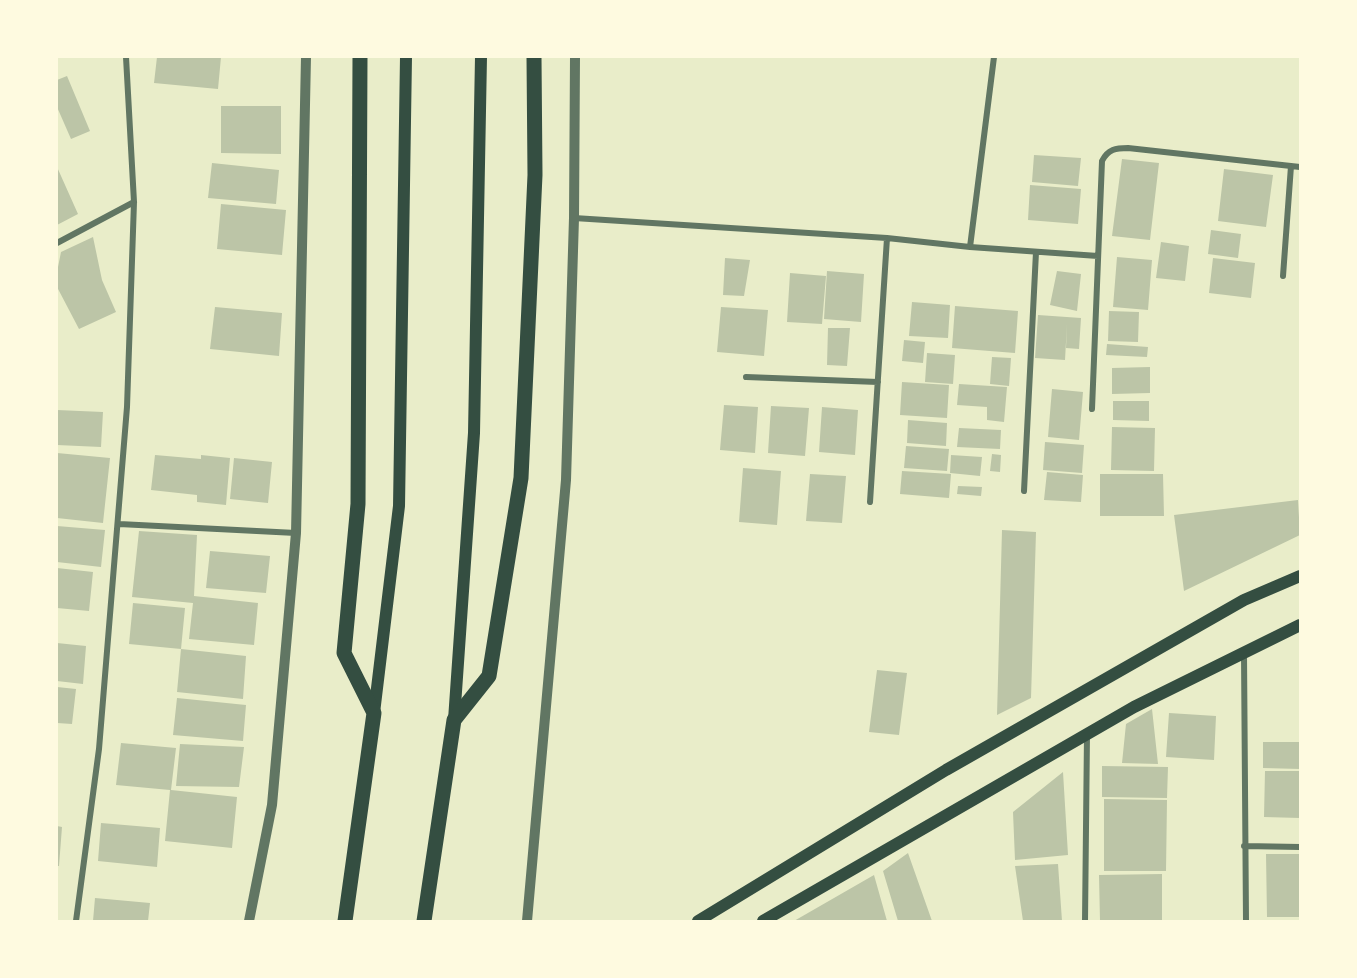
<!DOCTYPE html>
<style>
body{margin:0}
#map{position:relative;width:1357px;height:978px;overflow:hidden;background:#e9edc9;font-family:Quicksand,sans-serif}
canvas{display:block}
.frame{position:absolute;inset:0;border:58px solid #fefae0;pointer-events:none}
</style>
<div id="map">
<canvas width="1357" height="978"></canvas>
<div class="frame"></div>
</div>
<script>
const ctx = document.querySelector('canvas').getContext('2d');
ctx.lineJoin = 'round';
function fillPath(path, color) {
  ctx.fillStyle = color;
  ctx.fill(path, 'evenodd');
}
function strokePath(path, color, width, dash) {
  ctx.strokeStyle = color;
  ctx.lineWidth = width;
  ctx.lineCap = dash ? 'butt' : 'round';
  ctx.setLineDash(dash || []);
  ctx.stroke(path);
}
const building = new Path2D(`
 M157,57H221L218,89L154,83Z
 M67,76L90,131L71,139L57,107V80Z
 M221,106H281V154L221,153Z
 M1034,155L1081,158L1078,186L1032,182Z
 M1122,159L1159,163L1150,240L1112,236Z
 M212,163L279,170L276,204L208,198Z
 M57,167L78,214L57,225Z
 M1224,169L1273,175L1266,227L1218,221Z
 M1030,185L1081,189L1078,224L1028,220Z
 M221,204L286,210L282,255L217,249Z
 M1211,230L1241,234L1238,258L1208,254Z
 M93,237L102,280L116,312L79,329L57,287V272L61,252Z
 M1161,242L1189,246L1185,281L1156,278Z
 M1117,257L1152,260L1148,310L1113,307Z
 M725,258L750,260L744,296L723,295Z
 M1213,258L1255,263L1251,298L1209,293Z
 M827,271L864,274L861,322L824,319Z
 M1057,271L1081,274L1077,311L1050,305Z
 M790,273L826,276L822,324L787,322Z
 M912,302L950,305L948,338L909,336Z
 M955,306L1018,311L1015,353L952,348Z
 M215,307L282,313L279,356L210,349Z
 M721,307L768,310L764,356L717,352Z
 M1109,311L1139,312L1138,342L1108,341Z
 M1038,315L1081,318L1079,349L1066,348L1067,324L1065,360L1035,358Z
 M828,328H850L847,366L827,365Z
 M904,340L925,342L923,363L902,361Z
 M1107,344L1148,347L1147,357L1106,355Z
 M927,353L955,355L953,384L925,382Z
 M992,357L1011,358L1009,386L990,384Z
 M1150,367V393L1112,394V368Z
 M902,382L949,385L947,418L900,415Z
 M959,384L1007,387L1004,422L987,420V407L957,405Z
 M1052,389L1083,392L1079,440L1048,437Z
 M1113,401H1149V421L1113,420Z
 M724,405L758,407L755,453L720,450Z
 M771,406L809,408L805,456L768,453Z
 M822,407L858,410L855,455L819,452Z
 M57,410L103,412L101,447L57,445Z
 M908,420L947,423L946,446L907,443Z
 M1112,427L1155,428L1154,471L1111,470Z
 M959,428L1001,430L1000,449L957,447Z
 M1045,442L1084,445L1082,473L1043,470Z
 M906,446L949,449L947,471L904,468Z
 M57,453L110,458L103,523L57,518Z
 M992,454L1001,455L1000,472L990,471Z
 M155,455L201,459V455L230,458L226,505L197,502V495L151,490Z
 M951,455L982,457L980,476L950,473Z
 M234,458L272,462L268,503L230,499Z
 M743,468L781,471L777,525L739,522Z
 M902,471L951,474L949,498L900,494Z
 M1047,472L1083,475L1081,502L1044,500Z
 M810,474L846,476L842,523L806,521Z
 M1100,474H1163L1164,516H1100Z
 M958,486L982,487L981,496L957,494Z
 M1298,500L1300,535L1184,591L1174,515Z
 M57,526L105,530L101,567L57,562Z
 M1002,530L1036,532L1031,698L997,715Z
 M139,531L197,535L194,596L258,603L254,645L189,639L193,603L132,597Z
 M210,551L270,556L266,593L206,588Z
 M57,568L93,572L89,611L57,608Z
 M133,603L185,608L181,649L129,644Z
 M57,643L86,646L83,684L57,681Z
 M181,649L246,656L243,699L177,692Z
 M877,670L907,673L899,735L869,732Z
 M57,687L76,689L72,724L57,723Z
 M177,698L246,705L243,741L173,735Z
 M1152,709L1158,764L1122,763L1126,724Z
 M1169,713L1216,716L1214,760L1166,757Z
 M1263,742H1300V769L1263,768Z
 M121,743L176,748L171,790L237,797L232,848L165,841L170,790L116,785Z
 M180,744L244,747L239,787L176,786Z
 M1102,766L1168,767L1167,798L1102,797Z
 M1265,771H1300V818L1264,817Z
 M1063,772L1068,855L1015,860L1013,812Z
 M1104,799L1167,800L1166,871H1104Z
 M101,823L160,828L157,867L98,861Z
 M57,826L62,827L59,866H57Z
 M908,853L932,921H898L883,871Z
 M1266,854H1300V917H1267Z
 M1058,864L1062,921H1023L1015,866Z
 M1162,874V921H1100L1099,875Z
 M874,875L887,921H794Z
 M95,898L150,903L148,921H93Z`);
const minor = new Path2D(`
 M574,218L887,238L970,247L1098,256
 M57,243L134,202
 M970,247L994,57
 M1283,276L1291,166
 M746,377L878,382
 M1092,409L1102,161C1108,149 1116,148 1128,148L1300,167
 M1024,491L1036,252
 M870,502L887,238
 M119,524L296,533
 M1244,654L1246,921
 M1244,846L1300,847
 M76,921L99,749L127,407L134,202L126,57
 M1085,921L1087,734`);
const tertiary = new Path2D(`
 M249,921L272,805L296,533L306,57
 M527,921L566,480L574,218L575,57`);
const secondary = new Path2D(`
 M374,713L399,506L406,57
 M454,720L474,433L481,57
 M698,921L946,770L1244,600L1300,576
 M763,921L1134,707L1300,625`);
const primary = new Path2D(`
 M345,921L374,713L344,653L358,504L360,57
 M424,921L454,720L489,676L521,478L535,175L534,57`);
fillPath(building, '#bcc5a7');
strokePath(minor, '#617663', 6);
strokePath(tertiary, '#617663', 10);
strokePath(secondary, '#344e41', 12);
strokePath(primary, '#344e41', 15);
</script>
